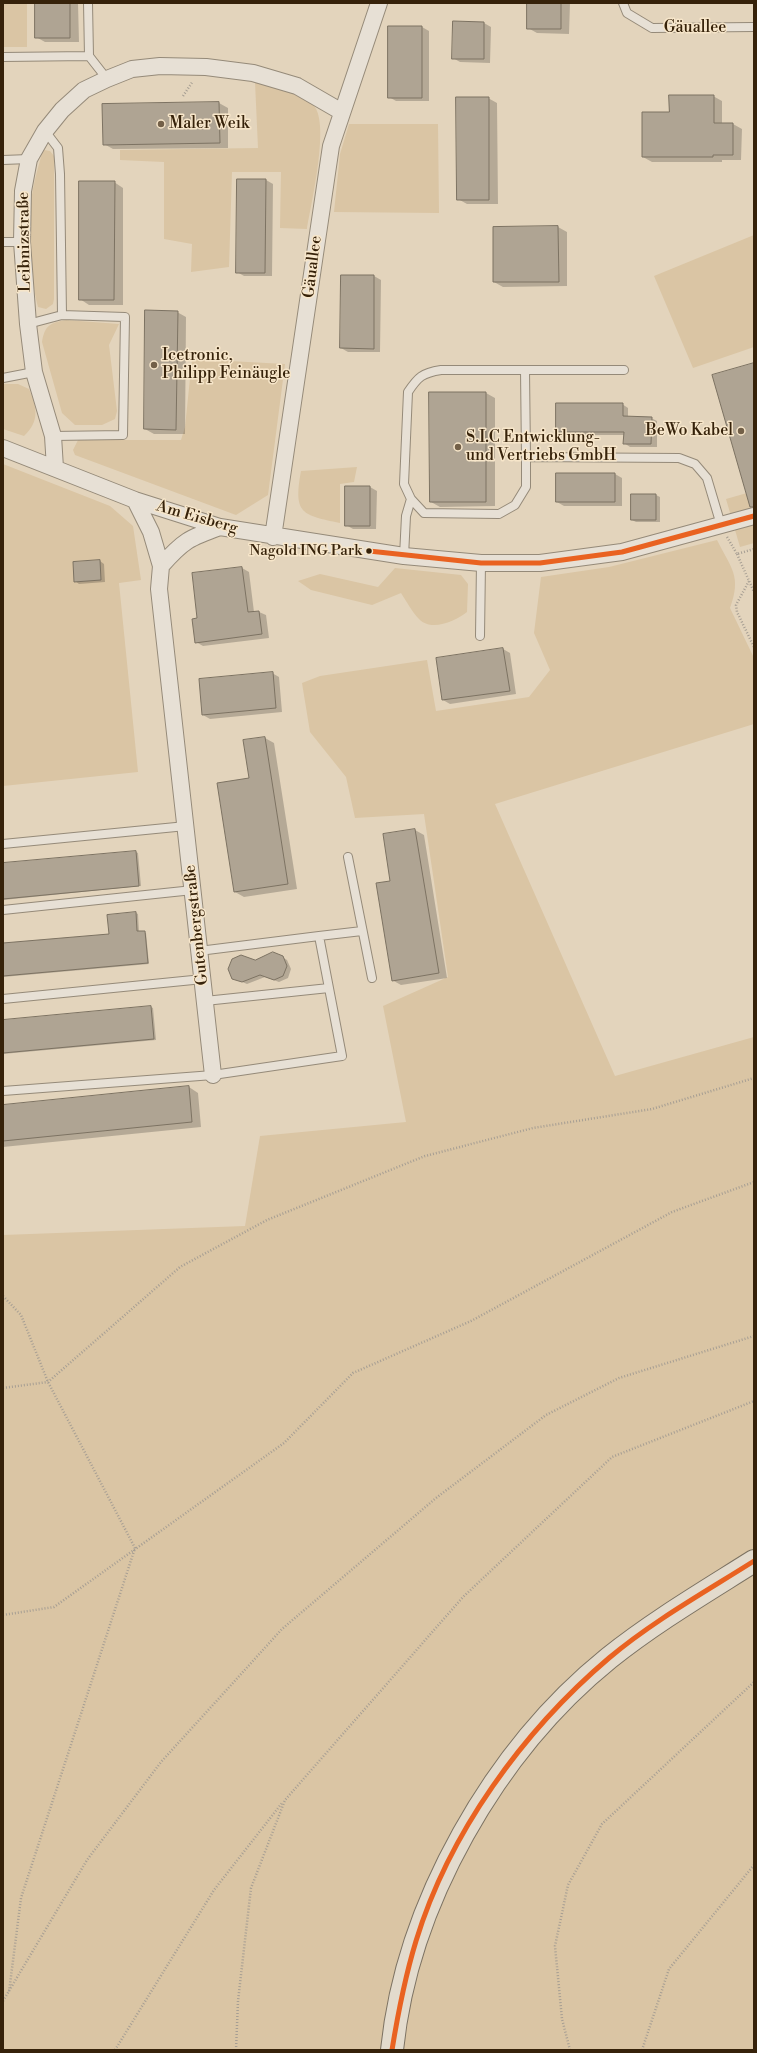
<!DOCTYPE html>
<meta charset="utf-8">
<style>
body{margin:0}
#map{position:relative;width:757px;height:2053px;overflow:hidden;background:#e3d4bc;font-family:"Libre Bodoni",serif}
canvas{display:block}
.frame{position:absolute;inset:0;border:4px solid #36220a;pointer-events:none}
</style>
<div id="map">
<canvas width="757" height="2053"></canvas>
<div class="frame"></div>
</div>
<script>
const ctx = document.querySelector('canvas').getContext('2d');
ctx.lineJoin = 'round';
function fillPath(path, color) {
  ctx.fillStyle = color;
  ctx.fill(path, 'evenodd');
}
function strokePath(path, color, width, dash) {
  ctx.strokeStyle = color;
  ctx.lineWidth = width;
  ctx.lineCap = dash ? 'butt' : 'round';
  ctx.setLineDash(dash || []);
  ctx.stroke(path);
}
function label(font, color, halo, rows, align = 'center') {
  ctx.font = font + ' "Libre Bodoni",serif';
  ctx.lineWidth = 3;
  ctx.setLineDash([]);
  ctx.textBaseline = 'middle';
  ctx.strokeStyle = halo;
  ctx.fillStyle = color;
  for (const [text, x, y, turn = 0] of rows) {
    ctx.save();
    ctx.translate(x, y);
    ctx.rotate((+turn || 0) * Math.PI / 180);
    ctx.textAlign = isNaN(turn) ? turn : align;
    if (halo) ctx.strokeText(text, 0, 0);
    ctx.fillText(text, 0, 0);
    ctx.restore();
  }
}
const green = new Path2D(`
 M3,3H27V47H3Z
 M255,82C271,86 303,94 314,106C330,124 311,204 307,229L280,228L281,172H232L229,267L191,272L192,244L164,239V162L120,160V150L258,148Z
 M349,124H438L439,213L334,212L340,154Z
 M44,150L50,151L54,156V299L53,304L46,309L38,307C30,277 27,220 33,189C35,177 39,165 42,153Z
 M754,235V347L693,368L654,276Z
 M66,320L119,324L109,345L117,411L115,419L102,425H75L62,413L42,342C45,325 50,323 66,320Z
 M192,359L285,364L268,495L236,515L75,455L73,450L78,440H181L185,427Z
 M3,384H18L29,389C37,408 40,421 24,436L3,429Z
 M3,464L110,506L133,526L141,580L119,583L138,772L3,786Z
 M357,467L354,482L340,484V523C302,515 293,514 301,471Z
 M754,491V543L740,547L726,499Z
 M717,540C731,568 742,576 730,608L754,658V724L495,804L615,1076L754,1037V2050H3V1235L245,1226L260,1136L406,1122L383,1006L448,977L424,814L355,818L346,777L310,732L302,683L320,676L427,660L436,711L529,697L550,670L534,633L541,577L609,567Z
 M395,568L461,575L468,584L467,612C456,621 431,632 419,619C412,612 407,602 401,593L372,605L311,590L298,581L320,574L378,587Z`);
const shadow = new Path2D(`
 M36,3H78L79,42H45L36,37Z
 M528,3H570L569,34L537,33L528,28Z
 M454,22L484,23L491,27L490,63L460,62L453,58Z
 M422,27L429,31V101H396L389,97Z
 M713,96L722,101V124H733L742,129L741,160H722V162H652L643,157L670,113Z
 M488,98L497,103L498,204H467L458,199Z
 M219,103L228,108V148L113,149L104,144Z
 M266,180L273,184L272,276H244L237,272Z
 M114,182L123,188V305H89L80,299Z
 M558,227L567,232V286L503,287L494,282Z
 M374,276L381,280L380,352H348L341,348Z
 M177,312L186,317L185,434H154L145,429Z
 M486,393L495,398V506L440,507L431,502Z
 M622,404L628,408V417L651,418L657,421V447H630L624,443V435H563L557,432Z
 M615,474L622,478V506H564L557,502Z
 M370,487L377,491L376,529H353L346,525Z
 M656,495L660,497V522H636L632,520Z
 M100,561L104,564L105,582L79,584L75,581Z
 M242,568L249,572L254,612H259L266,615L269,638L203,646L196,642L198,619Z
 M503,649L510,653L516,694L450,704L443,700Z
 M272,673L279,677L282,712L210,719L203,715Z
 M265,738L274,743L297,889L244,897L235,892L218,784L250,779Z
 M415,830L424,835L447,978L401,985L392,980L391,882L384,835Z
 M136,852L138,853L141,886L3,900V864Z
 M136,913L138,914L139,932L146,933L149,964L3,977V944L110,935Z
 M282,957L287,960L291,969L288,978L279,982L265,977L247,984L233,978L255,961Z
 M151,1007L153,1008L156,1040L3,1054V1021Z
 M189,1087L198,1093L201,1127L3,1147V1106Z`);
const building = new Path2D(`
 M35,3H70V38H35Z
 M527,3H561V29H527Z
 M453,21L484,22V59H452Z
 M388,26H422V98H388Z
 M669,95H714V123H733V155H713V157H642V112H669Z
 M456,97H489V200H457Z
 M219,102L220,143L103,145L102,104Z
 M237,179H266L265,273H236Z
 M79,181H115L114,300H79Z
 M558,226L559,282H493V227Z
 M341,275H374V349L340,348Z
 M145,310L178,311L176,430L144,429Z
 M754,363V507H750L712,375Z
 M429,392H486V502H430Z
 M556,403H623V416L652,417L651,444H623L624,432H556Z
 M556,473H615V502H556Z
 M345,486H370V526H345Z
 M631,494H656V520H631Z
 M100,560L101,580L74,582L73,562Z
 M242,567L248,612L259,611L262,634L195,643L192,619L197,618L192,573Z
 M503,648L510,691L442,700L436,658Z
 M273,672L276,708L202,715L199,679Z
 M265,737L288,884L234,892L217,783L249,778L243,740Z
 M415,829L439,973L392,981L376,883L390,881L383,834Z
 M136,851L139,886L3,899V863Z
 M136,912L137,931H145L148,963L3,976V943L109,934L107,915Z
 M273,952L283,956L287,966L283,976L274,980L260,975L242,982L232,979L228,969L232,959L241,955L255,960Z
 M151,1006L154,1039L3,1053V1020Z
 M189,1086L192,1122L3,1141V1105Z`);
const path = new Path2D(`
 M183,96L193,81
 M727,537L737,554L754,549
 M737,554L754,592
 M749,581L736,605L737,612L754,647
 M3,1296L21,1315L48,1382L135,1548L21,1898L9,1992
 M3,1388L48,1382L180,1267L267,1220L425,1156L533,1128L652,1109L754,1078
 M3,1615L54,1607L284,1443L353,1373L471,1321L672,1212L754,1182
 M3,2001L87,1860L161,1762L282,1629L436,1498L546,1415L619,1378L754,1336
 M115,2050L214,1890L282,1803
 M236,2050L238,2001L251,1888L285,1800L463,1597L612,1457L754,1401
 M570,2050L562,2019L555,1946L568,1885L602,1824L754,1682
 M642,2050L669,1969L754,1865`);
const lane = new Path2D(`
 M88,3L89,56
 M623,3L627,13L652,28L754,27
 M3,57L89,56L107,79
 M45,131L58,148L60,174L62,315
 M3,160L29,159
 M3,242H22
 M28,324L62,315L125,317L123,435L53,436
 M525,370L526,457
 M624,370H441C422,373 418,377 408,392L404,484L411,499L424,513L499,514L515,505L526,487V457L679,458L695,464L707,478L721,525
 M3,378L34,372
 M404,556L406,516L411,499
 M480,636L481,563
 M3,844L186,826
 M348,857L372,978
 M3,910L193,890
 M319,936L362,931
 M3,999L203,979
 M205,1001L329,988
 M3,1091L213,1075L342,1056L319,936L199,951`);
const street = new Path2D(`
 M3,448L135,500L220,527L404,556L481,563H540L622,552L754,516
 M55,468L53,436L34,372L28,324L22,242L23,191L29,159L45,131L62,110L84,90L107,79L132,69L160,66L206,67L253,73L297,86L342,112
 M135,500L151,532L161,566L159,589L213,1075
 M273,537L331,146L379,3
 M161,566C183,541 189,538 220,527`);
const primary = new Path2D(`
 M392,2050C407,1904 495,1750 609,1658C654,1622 705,1592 754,1561`);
const bus1 = new Path2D(`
 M369,551L481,563H540L622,552L754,516
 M392,2050C398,2013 405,1977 416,1941C449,1833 523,1731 609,1658C653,1621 705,1592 754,1561`);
const markers = [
 [161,124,4,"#736048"],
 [154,365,4,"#736048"],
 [741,431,4,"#736048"],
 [458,447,4,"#736048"],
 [369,551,3.5,"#36220a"]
];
const busNames = [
 ["Nagold ING Park",362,551]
];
const streetNames = [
 ["Gäuallee",695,28],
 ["Leibnizstraße",25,242,-91],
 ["Gäuallee",313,267,-83],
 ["Am Eisberg",197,518,16],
 ["Gutenbergstraße",197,925,-96]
];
const poiNames = [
 ["Maler Weik",169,124],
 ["Icetronic,",162,356],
 ["Philipp Feinäugle",162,374],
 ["BeWo Kabel",733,431,"right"],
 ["S.I.C Entwicklung-",466,438],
 ["und Vertriebs GmbH",466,456]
];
fillPath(green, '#dac5a4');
fillPath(shadow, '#0003');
fillPath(building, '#afa493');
strokePath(building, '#7c7262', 1);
strokePath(lane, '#958a79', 10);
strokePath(street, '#958a79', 18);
strokePath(primary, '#7c7262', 24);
strokePath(path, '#a69e93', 2.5, [1, 2]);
strokePath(lane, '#e7e0d5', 8);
strokePath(street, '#e7e0d5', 16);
strokePath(primary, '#e3dbcd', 22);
strokePath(bus1, '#e96221', 5);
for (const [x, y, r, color] of markers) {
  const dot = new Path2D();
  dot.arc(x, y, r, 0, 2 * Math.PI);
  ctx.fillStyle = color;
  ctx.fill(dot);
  strokePath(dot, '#f7e6ca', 1.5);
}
label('15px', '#36220a', '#f7e6ca', busNames, 'right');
label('16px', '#36220a', '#f7e6ca', streetNames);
label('16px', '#36220a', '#f7e6ca', poiNames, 'left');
</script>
